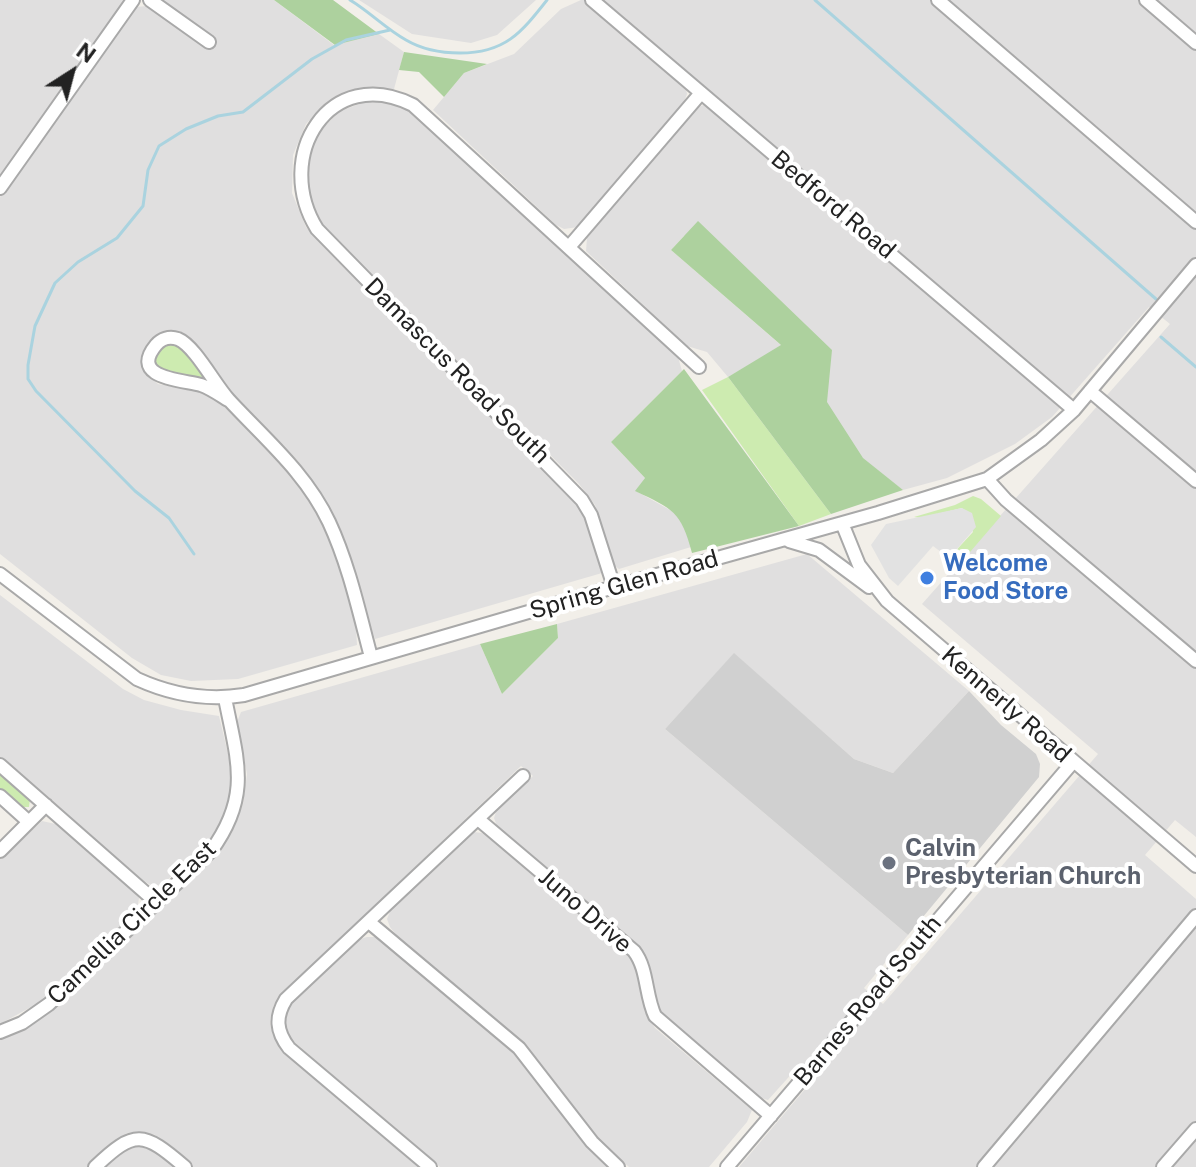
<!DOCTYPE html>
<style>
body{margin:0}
#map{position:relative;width:1196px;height:1167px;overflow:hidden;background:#f2efe9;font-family:"Public Sans",sans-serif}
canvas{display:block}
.north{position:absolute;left:32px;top:32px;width:80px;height:80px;-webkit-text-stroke:6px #fff;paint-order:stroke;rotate:36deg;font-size:22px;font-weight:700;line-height:32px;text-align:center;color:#222}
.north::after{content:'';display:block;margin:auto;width:28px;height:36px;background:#222;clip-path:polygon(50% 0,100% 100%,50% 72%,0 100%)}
</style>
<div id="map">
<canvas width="1196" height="1167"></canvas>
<div class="north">N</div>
</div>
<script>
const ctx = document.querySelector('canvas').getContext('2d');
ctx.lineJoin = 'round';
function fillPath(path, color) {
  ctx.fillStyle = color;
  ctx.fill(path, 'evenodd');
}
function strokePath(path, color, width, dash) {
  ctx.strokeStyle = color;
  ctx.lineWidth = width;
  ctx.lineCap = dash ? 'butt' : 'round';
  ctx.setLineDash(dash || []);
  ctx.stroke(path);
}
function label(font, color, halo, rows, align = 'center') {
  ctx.font = font + ' "Public Sans",sans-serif';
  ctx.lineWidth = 8;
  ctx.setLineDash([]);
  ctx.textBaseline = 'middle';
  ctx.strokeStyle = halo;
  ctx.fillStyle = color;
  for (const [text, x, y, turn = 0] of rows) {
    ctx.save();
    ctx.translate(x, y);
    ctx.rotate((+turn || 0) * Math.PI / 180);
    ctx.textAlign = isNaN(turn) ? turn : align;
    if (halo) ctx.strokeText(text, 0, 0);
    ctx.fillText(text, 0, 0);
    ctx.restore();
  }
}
const residential = new Path2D(`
 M0,0H126L0,178Z
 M162,0H274L334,45L379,34L404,52L394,89L359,88L326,103L306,124L293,155L292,193L306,227L573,499L584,517L602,573L375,639L333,513L298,461L212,372L186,336L171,331L158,334L146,351L144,372L158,384L211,394L226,404L276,454L307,493L326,526L343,575L356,626L357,645L238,679L191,681L161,675L132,658L0,554V197L136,7L147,6L195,40L202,28Z
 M359,0H536L497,35L471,43L412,34Z
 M581,0H1196V837L1175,820L1145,855L1196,899V1167H739L812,1081L796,1069L768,1100L758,1097L662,1015L643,951L497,826L494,818L497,809L533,776L521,766L280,996L273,1007L270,1023L273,1035L285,1051L419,1167H193L155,1135L140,1132L127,1133L90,1167H0V1039L30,1026L66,999L219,851L232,832L243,804L247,774L237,722L241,712L480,644L502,694L558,638L557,624L807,554L969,691L893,773L854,759L734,654L665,729L908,935L864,988L883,1004L1098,754L922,604L1170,324L1149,307L1052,417L1015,444L947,478L903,490L855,457L824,409L819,371L684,236L671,250L782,346L728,377L707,352L687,346L586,251L587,238L696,108L706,104L686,88L687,94L684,102L578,227L564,229L556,225L433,110L464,73L514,54L561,9Z
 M388,101L406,107L425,120L678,357L682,371L611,442L645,478L636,491L679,515L685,526L691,547L619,569L615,566L595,505L579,484L322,225L310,201L306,174L311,147L320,131L340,111L365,102Z
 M0,595L123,689L144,700L181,710L219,716L232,770L231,791L224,818L207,843L162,885L152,886L144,881L0,758Z
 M42,821L60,825L135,891L139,898L137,910L42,1001L0,1024V859Z
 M474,832L482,833L492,840L630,957L636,969L645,1012L655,1028L752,1110L747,1122L709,1167H629L598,1138L527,1047L400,940L390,927L387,919L391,909Z
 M367,937H377L388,945L517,1054L579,1137L607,1167H440L292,1040L284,1028L285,1015L290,1005L360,939Z
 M138,1143L150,1146L178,1167H102L118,1152Z`);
const religious = new Path2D(`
 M734,653L854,759L893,773L969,691L1001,725L1036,754L1040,764L1039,777L908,935L665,729Z`);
const grass = new Path2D(`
 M167,343L182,348L207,382L166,375L156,367L155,355Z
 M728,377L831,514L799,526L702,390Z
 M973,496L981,499L1001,516L958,566L949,558L973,532L962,508L921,518L914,517L955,505Z
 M0,773L30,799L29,807H21L0,788Z`);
const forest = new Path2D(`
 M274,0H333L379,34L335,45Z
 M404,52L487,64L464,73L444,97L419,72L399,70Z
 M698,221L832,350L827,402L863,458L903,490L831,514L728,377L781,345L671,250Z
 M684,369L799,526L692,553C681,511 673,509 635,491L645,478L611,442Z
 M557,624L558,638L502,694L480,644Z`);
const parking = new Path2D(`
 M962,508L972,513L976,527L949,558L933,546L898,586L889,578L871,545L886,524Z`);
const stream = new Path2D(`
 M350,0C370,12 386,29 406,40C423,50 441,53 460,53C505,53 521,33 547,0
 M815,0L1156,299
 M1161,337L1196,367
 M194,554L169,518L135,491L36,391L28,379V365L35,326L55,283L78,262L117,238L143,206L148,170L159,146L186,129L218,116L243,112L312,59L346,40L390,30`);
const minor = new Path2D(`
 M150,0L209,42
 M592,0L1074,410
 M938,0L1196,222
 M1146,0L1196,43
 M0,188L133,0
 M569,247L701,93
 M1090,391L1196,481
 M228,400C220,395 210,388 201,385C184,380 128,379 156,345C161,339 169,336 178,339C195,346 215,385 229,400C265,439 306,473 329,522C349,565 359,612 371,657
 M987,479L1006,500L1196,661
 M842,523L859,565L887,601L1196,866
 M789,541L819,550L869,587
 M0,574L137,679C172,695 206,701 244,695L614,587L878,513L987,479L1041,440L1074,410L1196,265
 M614,587L591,515L582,500L317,229C272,156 330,63 413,105L699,367
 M0,765L156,902
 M0,796L29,822
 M478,819L634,951C648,969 645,995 655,1016L771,1116
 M0,851L46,805
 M369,922L519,1048L592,1142L618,1167
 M0,1032L22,1023L49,1004L211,851C252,795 237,760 225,698
 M95,1167C135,1129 143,1131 185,1167
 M430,1167L289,1048C276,1031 275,1017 286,999L523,776
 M727,1167L1073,762
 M984,1167L1196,916
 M1163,1167L1196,1129`);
const markers = [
 [927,578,8,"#3f7fe0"],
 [889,863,8,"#6b7280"]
];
const streetNames = [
 ["Bedford Road",833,205,40],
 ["Damascus Road South",457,371,45],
 ["Spring Glen Road",624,585,-16],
 ["Kennerly Road",1006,705,41],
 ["Juno Drive",585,911,41],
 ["Camellia Circle East",132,923,-44],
 ["Barnes Road South",868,1001,-50]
];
const shopNames = [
 ["Welcome",943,564],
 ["Food Store",943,592]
];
const worshipNames = [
 ["Calvin",905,849],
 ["Presbyterian Church",905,877]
];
fillPath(residential, '#e0dfdf');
fillPath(religious, '#d0d0d0');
fillPath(grass, '#cdebb0');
fillPath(forest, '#add19e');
fillPath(parking, '#e2e2e2');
strokePath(stream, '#aad3df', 3);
strokePath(minor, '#a9a9a9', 16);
strokePath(minor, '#fff', 12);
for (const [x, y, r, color] of markers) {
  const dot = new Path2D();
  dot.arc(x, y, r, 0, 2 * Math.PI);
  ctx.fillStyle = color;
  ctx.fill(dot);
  strokePath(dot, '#fff', 3);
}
label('24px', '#222', '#fff', streetNames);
label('bold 24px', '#366cbe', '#fff', shopNames, 'left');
label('bold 24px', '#5b616d', '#fff', worshipNames, 'left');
</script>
